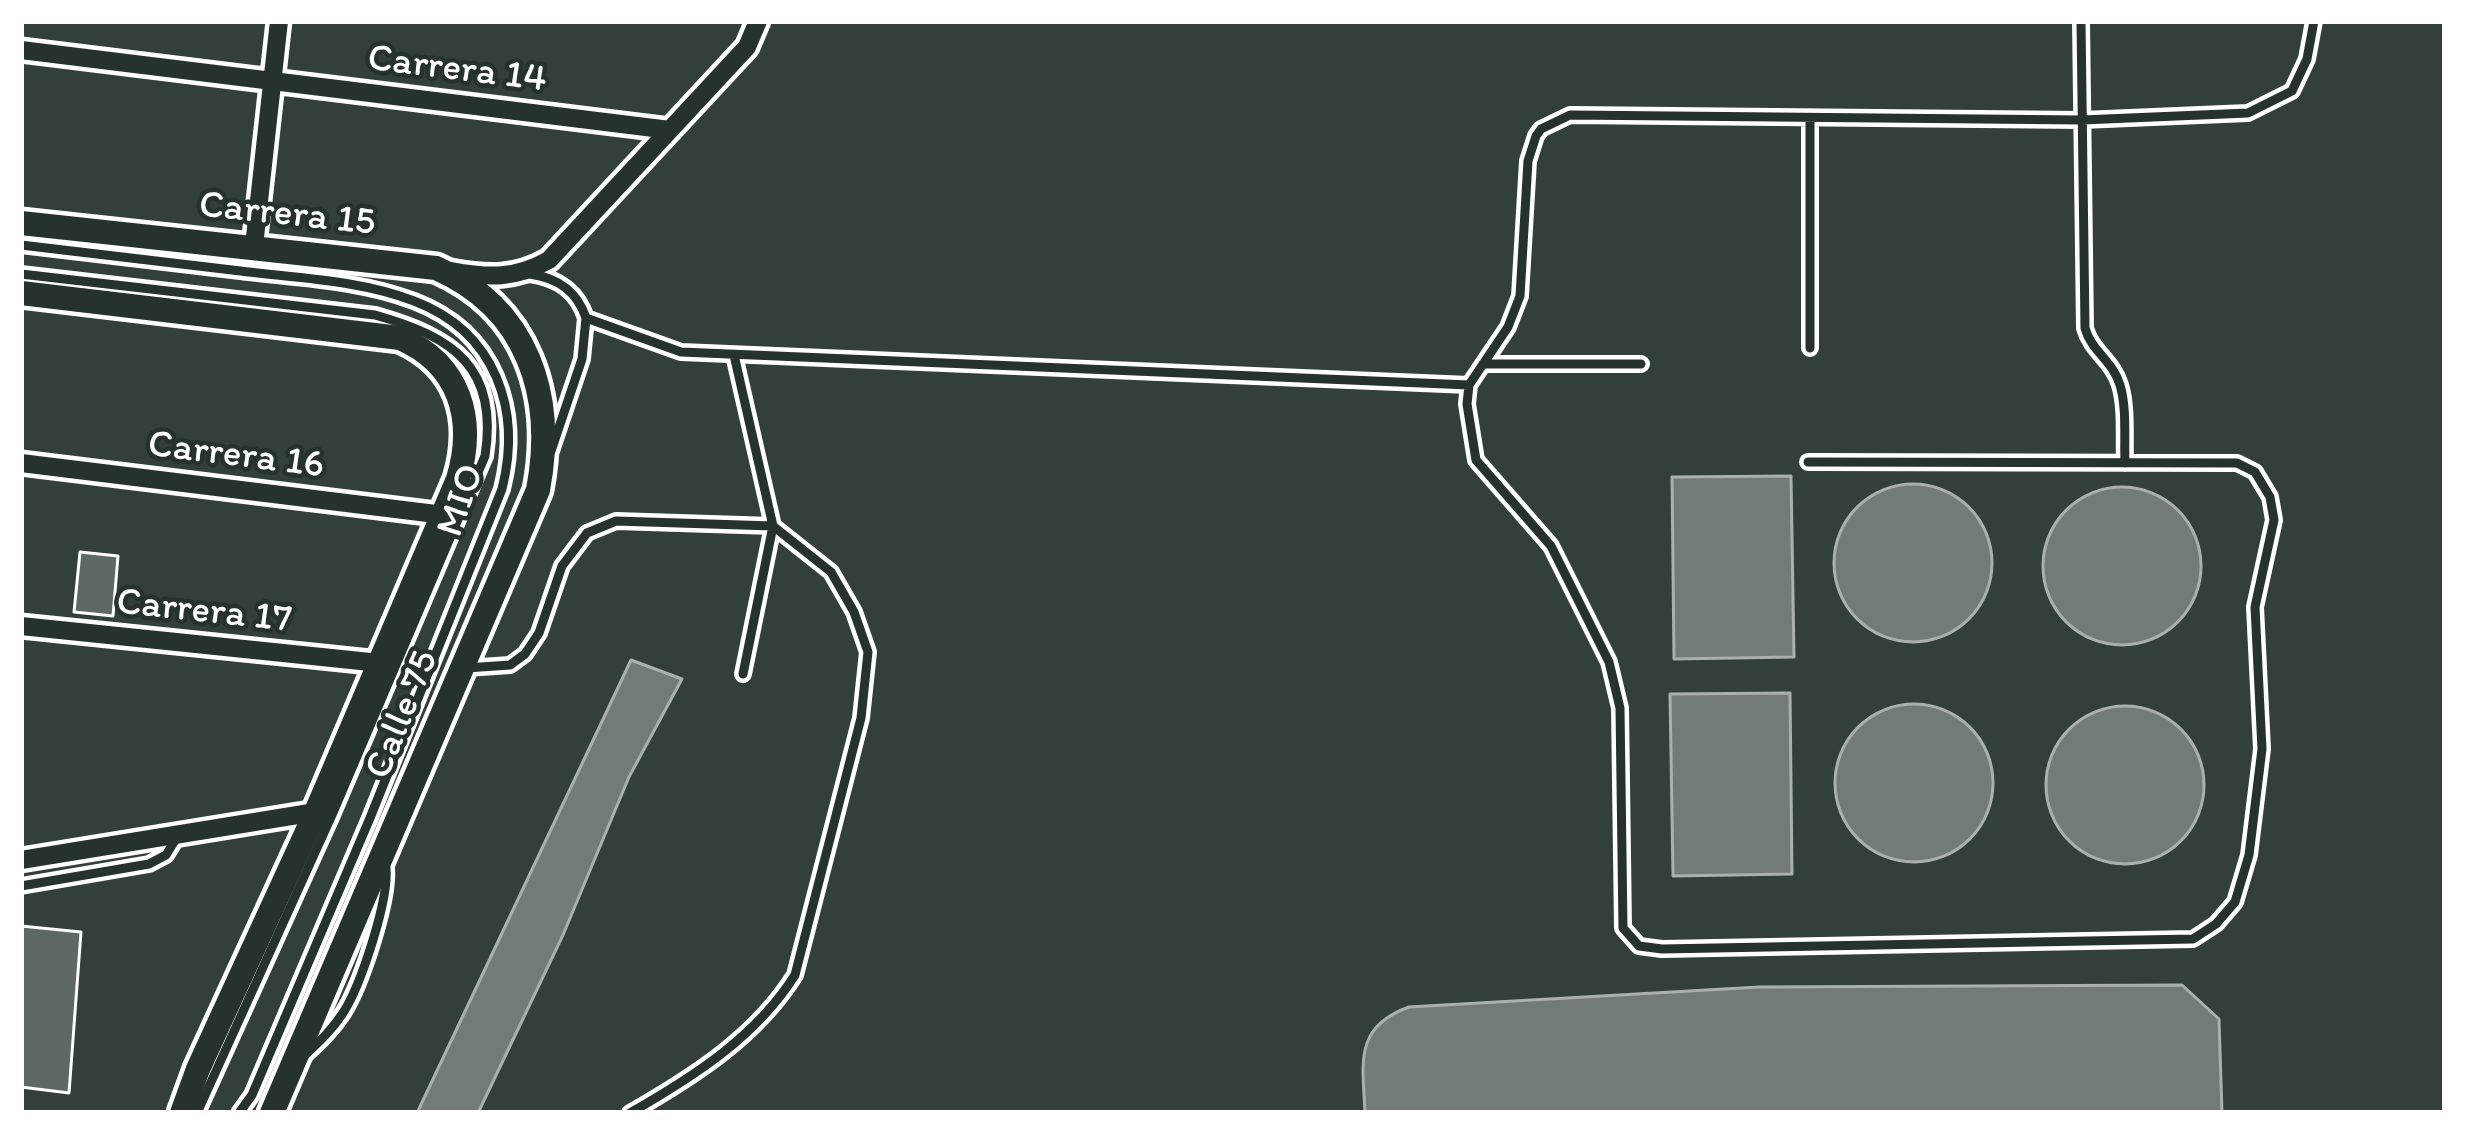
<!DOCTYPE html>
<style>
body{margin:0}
#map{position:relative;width:2466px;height:1134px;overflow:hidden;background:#333f3a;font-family:Itim,sans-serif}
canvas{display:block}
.frame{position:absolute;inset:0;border:24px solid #fff;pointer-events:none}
</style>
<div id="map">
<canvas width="2466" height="1134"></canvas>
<div class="frame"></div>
</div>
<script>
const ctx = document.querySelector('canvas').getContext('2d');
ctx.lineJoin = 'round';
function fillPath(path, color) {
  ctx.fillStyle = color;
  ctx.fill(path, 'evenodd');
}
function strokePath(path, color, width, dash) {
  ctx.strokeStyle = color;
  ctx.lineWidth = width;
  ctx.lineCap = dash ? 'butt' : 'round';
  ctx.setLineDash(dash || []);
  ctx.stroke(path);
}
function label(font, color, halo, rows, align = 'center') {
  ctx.font = font + ' Itim,sans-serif';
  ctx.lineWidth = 9;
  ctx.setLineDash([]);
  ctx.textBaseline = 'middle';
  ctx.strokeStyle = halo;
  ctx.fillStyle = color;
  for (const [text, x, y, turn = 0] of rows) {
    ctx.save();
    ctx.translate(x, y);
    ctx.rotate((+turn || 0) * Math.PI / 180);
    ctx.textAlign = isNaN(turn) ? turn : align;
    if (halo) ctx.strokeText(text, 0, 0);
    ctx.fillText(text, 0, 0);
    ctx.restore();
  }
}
const water = new Path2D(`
 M1791,476L1794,657L1674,659L1672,477Z
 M1834 563a79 79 0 1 1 158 0a79 79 0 1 1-158 0Z
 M2043 566a79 79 0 1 1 158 0a79 79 0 1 1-158 0Z
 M631,660L682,679L629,777L563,935L478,1113H417Z
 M1790,693L1792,874L1673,876L1670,694Z
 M1835 783a79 79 0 1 1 158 0a79 79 0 1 1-158 0Z
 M2046 785a79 79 0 1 1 158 0a79 79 0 1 1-158 0Z
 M2182,985L2219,1019L2222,1113H1365C1363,1064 1353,1027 1409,1007L1759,987Z`);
const building = new Path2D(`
 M80,552L118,556L113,616L74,612Z
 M21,926L81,932L69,1093L21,1087Z`);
const lane = new Path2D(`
 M2081,21L2085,328C2091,351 2113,361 2120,385C2127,408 2124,439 2125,463
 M1810,118V348
 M21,245C91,253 162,262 232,270C291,278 357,279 414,301C496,332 522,410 502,489L370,818L252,1095L239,1113
 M21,274L375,315C453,337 499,367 485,456L332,815L197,1113
 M530,274C558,278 577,291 586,318L681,352L1469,385
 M734,355L773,526L743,674
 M1483,364H1641
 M551,451L582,359L586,318
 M1808,462L2237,463L2255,472L2270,497L2274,520L2255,607L2262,749L2249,855L2235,902L2216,924L2193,939L1662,949L1639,946L1623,928L1620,708L1609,662L1551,546L1476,460L1467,404L1469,385L1508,327L1520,296L1528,161L1536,136L1541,129L1570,115L2082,120L2248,113L2292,91L2307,59L2314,21
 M466,668L510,665L525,654L539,633L562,566L587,533L616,521L773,526L831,572L854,612L868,652L861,718L795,975C756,1037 693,1077 630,1113
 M21,886L149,864L166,855L179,834
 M304,1056C319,1042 332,1030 343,1013C361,985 389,900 386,868`);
const street = new Path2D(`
 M21,50L670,130
 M254,246L279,21
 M451,271C489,278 515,279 549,260L747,47L758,21
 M21,463L444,515
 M21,626L380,663
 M21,860L316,812`);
const secondary = new Path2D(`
 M21,223L436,268C528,308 556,396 538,490L272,1113
 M21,293L400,338C460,364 476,419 458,479L316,812L198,1069L182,1113`);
const streetNames = [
 ["Carrera 14",457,70,7],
 ["Carrera 15",287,215,6],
 ["Carrera 16",236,456,7],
 ["MIO",462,501,-71],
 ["Carrera 17",204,612,6],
 ["Calle 75",403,715,-68]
];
fillPath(water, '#737b78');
strokePath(water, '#abb0ae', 3);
fillPath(building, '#5f6964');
strokePath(building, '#fff', 3);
strokePath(lane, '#fff', 18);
strokePath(street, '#fff', 27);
strokePath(secondary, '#fff', 33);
strokePath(lane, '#26332d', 9);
strokePath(street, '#26332d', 18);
strokePath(secondary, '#26332d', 24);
label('39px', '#fff', '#26332d', streetNames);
</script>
